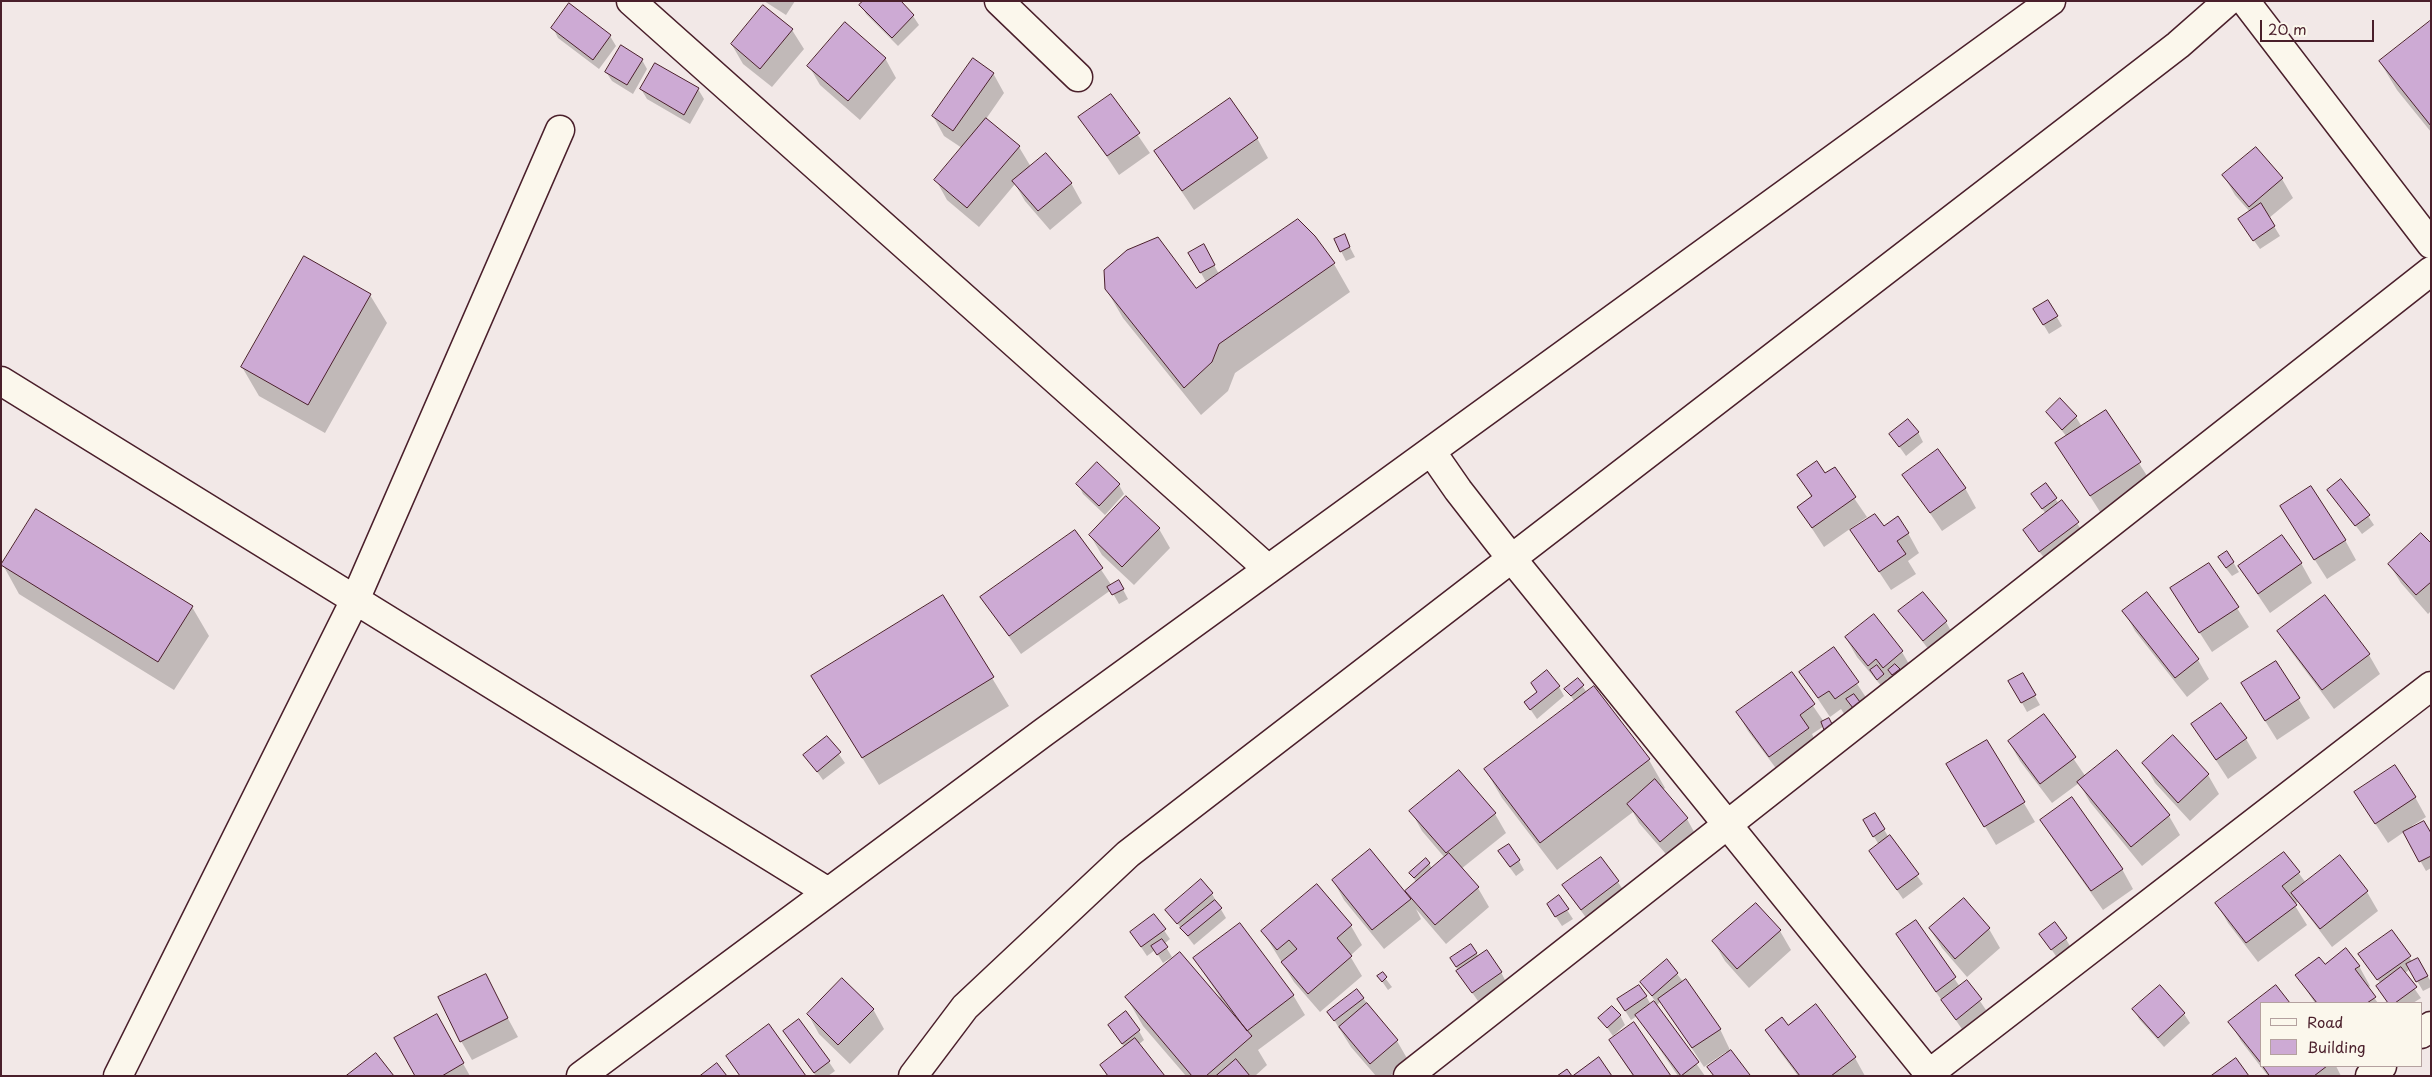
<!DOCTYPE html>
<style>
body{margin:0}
#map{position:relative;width:2432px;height:1077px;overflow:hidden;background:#f2e8e7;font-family:"Playpen Sans",sans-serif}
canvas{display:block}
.frame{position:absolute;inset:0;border:2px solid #4a1f2b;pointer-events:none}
.legend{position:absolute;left:2260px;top:1002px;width:162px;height:65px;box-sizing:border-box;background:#fbf7ec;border:1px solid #b4a19f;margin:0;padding:6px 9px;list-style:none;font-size:15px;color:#4a1f2b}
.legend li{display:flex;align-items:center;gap:10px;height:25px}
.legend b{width:25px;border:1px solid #b4a19f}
.scale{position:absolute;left:2260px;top:20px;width:114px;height:22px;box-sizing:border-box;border:2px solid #4a1f2b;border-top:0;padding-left:6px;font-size:15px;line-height:18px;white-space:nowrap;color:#4a1f2b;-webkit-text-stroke:4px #fbf7ec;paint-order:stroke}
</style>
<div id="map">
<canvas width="2432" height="1077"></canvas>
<div class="frame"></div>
<ul class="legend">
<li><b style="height:6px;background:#fbf7ec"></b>Road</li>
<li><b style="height:14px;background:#cdaad4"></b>Building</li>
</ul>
<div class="scale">20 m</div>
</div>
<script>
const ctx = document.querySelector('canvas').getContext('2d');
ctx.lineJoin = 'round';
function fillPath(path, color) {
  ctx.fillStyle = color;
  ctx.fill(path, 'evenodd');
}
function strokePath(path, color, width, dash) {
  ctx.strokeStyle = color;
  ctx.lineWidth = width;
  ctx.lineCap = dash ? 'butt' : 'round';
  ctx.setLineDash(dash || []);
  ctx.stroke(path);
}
const shadow = new Path2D(`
 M764,1H795L786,15Z
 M899,1L913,16L919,25L898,46L866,14L861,5Z
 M570,5L610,36L616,46L599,69L558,38L553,28Z
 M2431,24V132L2397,90L2380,62Z
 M792,30L804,49L772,87L743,64L732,45Z
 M885,58L896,78L860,120L820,85L809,66Z
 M642,60L647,69L633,94L612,81L606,72Z
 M655,65L698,89L704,99L690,124L647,99L641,89Z
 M993,73L1004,93L986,119L1019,147L1031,167L1071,183L1082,203L1050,230L1025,201L1015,184L979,227L947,200L936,180L962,148L944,136L933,116Z
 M1111,96L1150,153L1119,175L1080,117Z
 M1257,138L1268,158L1194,210L1155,152Z
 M2224,176L2282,179L2293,198L2269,218L2280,236L2260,249L2245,228L2250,212L2235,195Z
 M1344,236L1355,257L1346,261L1341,251Z
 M1203,246L1219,274L1334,264L1350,292L1235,373L1228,391L1201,415L1123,318L1106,289H1195L1206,282L1190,253Z
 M370,295L387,323L325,433L259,396L242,367Z
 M2048,302L2062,326L2049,334L2035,310Z
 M2047,412L2076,417L2082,427L2106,412L2151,482L2102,515L2057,444L2067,437Z
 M1918,432L1923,442L1906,456L1891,435Z
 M1834,469L1867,517L1824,547L1798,507L1812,498L1799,476L1825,475Z
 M1904,475L1965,488L1976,508L1942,531Z
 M1078,484L1119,485L1124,494L1105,515L1083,494Z
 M2045,485L2059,504L2062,502L2083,532L2046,560L2030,540L2046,514L2032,494Z
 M2329,490L2368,516L2374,525L2362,534Z
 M36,511L192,607L209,636L174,690L19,594L3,565Z
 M2293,526L2345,540L2356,560L2327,579Z
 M1883,528L1908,533L1919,553L1908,561L1916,574L1891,590L1852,531Z
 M1159,529L1170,548L1134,585L1102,555L1090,535Z
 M1075,531L1112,586L1119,582L1128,599L1119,604L1111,590L1021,654L982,598Z
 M2431,545V611L2428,614L2401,583L2389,564Z
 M2233,562L2239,572L2232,576L2225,567Z
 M2301,563L2312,583L2270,613L2239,567Z
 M2209,564L2249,627L2212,652L2171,588Z
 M2147,594L2198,660L2209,679L2187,697L2135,631L2124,611Z
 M943,597L1009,706L879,785L829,704Z
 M1900,612L1946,622L1951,631L1929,650Z
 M2279,631L2369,655L2380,674L2334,709L2290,650Z
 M1846,638L1902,652L1913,671L1895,686L1888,678L1886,680L1888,684L1883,688L1857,657Z
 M1834,649L1869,702L1847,718L1841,709L1830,717L1800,672Z
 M2276,662L2310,718L2277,740L2254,703Z
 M1791,674L1824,722L1828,720L1831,738L1824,726L1812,734L1819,748L1781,775L1748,731L1737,712Z
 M2023,675L2040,705L2027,712L2010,681Z
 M1578,679L1587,693L1594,688L1649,760L1665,788L1662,790L1687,819L1698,839L1672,861L1639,823L1633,812L1557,870L1502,798L1485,769L1575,702L1566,689Z
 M1559,687L1564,696L1537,719L1526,703Z
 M2044,716L2086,777L2169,816L2180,835L2142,866L2090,802L2079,783L2052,803L2020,761L2009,742Z
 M2193,725L2246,739L2257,758L2228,779Z
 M827,737L845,763L823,780L805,755Z
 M1987,741L2035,822L1996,845L1948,764Z
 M2144,763L2208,775L2219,794L2190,821L2155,783Z
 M1459,771L1495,814L1506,833L1461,869L1478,888L1489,907L1446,944L1416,909L1421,919L1384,949L1344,900L1333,880L1404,893L1416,882L1411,873L1429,863L1432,869L1445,858L1422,831L1411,811Z
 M2355,793L2415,797L2426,817L2412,826L2431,835V868L2426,871L2404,832L2388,843Z
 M1875,814L1889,838L1923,884L1903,899L1870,851L1879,845L1864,820Z
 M2041,820L2122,869L2133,889L2103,910L2053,839Z
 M2284,853L2306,883L2367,892L2378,911L2332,947L2298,902L2294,904L2307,925L2258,962L2228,923L2217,904Z
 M1601,858L1624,891L1587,919L1563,886Z
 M1505,861H1519L1524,870L1516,876Z
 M1201,881L1212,894L1226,918L1194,945L1167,910Z
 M1567,910L1573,919L1562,926L1554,914Z
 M1154,916L1170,939L1164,944L1172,957L1163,963L1155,950L1147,956L1137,941Z
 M1916,921L1960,987L1967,982L1986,1010L1962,1029L1909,954L1897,934Z
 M1351,926L1362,945L1350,956L1362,976L1320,1012L1294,982L1263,932Z
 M1930,929H1989L2000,948L1967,977L1942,948Z
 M1780,931L1791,950L1749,988L1725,961L1713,941Z
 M2066,939L2071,948L2058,959L2047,943Z
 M1471,946L1479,957L1501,972L1506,982L1478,1001L1464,981L1451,958Z
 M2409,957L2412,962L2418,959L2431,982V987L2423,991L2410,969L2404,974L2421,998L2413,1003H2388L2377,987L2381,984L2365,964Z
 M1194,959L1293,995L1305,1015L1258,1050L1267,1065L1255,1076H1186L1143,1026L1127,998H1218L1220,997Z
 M2325,966H2359L2370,986L2367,988L2378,1003H2315L2297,976Z
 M1382,974L1392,987L1388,990L1379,977Z
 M1677,974L1720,1029L1730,1050L1749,1076L1726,1052L1704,1067L1661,1001L1656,1006L1705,1076H1678L1637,1016L1631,1020L1624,1009L1646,996L1651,1005L1655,1001L1642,982Z
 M485,976L518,1037L472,1060L461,1041Z
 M2160,986L2184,1014L2190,1023L2164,1047L2139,1019L2134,1009Z
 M2276,986L2289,1003H2261V1066H2336L2341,1076H2268L2241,1041L2230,1022Z
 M1363,998L1397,1041L1408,1060L1390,1076H1376L1351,1047L1329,1012Z
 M1816,1006L1855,1058L1865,1076H1798L1778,1049L1767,1030L1788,1027Z
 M873,1009L884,1029L850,1064L819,1034L808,1014Z
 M436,1015L470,1076H417Z
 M1620,1015L1625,1025L1613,1036L1600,1018Z
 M1109,1025L1139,1031L1144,1040L1138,1045L1163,1076H1107L1102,1066L1125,1048Z
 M784,1031L829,1062L835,1071L828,1076H816Z
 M1610,1041L1670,1076H1633Z`);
const building = new Path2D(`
 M863,1H901L914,15L892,38L859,5Z
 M569,3L611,35L593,60L551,28Z
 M763,5L793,29L760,69L731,44Z
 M2430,21L2431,22V126L2379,61Z
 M845,22L886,58L848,101L807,66Z
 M621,45L643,59L627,85L605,72Z
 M973,58L994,73L953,131L932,116Z
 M655,63L699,88L684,115L640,89Z
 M1111,94L1140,133L1107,156L1078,117Z
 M1230,98L1258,138L1182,191L1154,151Z
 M986,118L1020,146L967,208L934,180Z
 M2256,147L2283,178L2249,207L2222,175Z
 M1046,153L1072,183L1038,211L1012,181Z
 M2261,203L2275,226L2253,241L2238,219Z
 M1298,219L1315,236L1335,263L1219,344L1212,362L1184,388L1105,289L1104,270L1127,250L1158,237L1196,288Z
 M1345,234L1350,247L1340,252L1334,239Z
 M1204,244L1215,265L1200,273L1188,253Z
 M304,256L371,294L308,405L241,367Z
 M2048,300L2058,316L2043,325L2033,309Z
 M2060,398L2077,416L2062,430L2046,412Z
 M2106,410L2141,462L2090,496L2055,443Z
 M1908,419L1919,432L1899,447L1889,434Z
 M1938,449L1966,488L1930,513L1902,475Z
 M1817,461L1825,473L1835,467L1856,497L1812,528L1797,507L1812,496L1797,475Z
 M1097,462L1120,484L1099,506L1076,484Z
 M2341,479L2370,515L2355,526L2327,490Z
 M2046,483L2057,498L2042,509L2031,494Z
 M2311,486L2346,540L2314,560L2280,506Z
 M1126,496L1160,528L1122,567L1089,535Z
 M2062,500L2079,522L2039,552L2023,530Z
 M36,509L193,606L158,662L1,565Z
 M1875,514L1884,526L1898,516L1909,533L1897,541L1906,554L1879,572L1850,530Z
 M1075,530L1103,568L1009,636L980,597Z
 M2421,533L2431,543V582L2416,595L2388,564Z
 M2282,535L2302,563L2258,594L2238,566Z
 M2227,551L2234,562L2226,568L2218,557Z
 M2209,563L2239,607L2199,633L2170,588Z
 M1119,580L1124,589L1112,595L1107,587Z
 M1923,592L1947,621L1923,641L1898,611Z
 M2147,592L2199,659L2175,678L2122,611Z
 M943,595L994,677L862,758L811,676Z
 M2325,595L2370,654L2322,690L2277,631Z
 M1874,614L1903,651L1883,668L1876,659L1868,666L1845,637Z
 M1834,647L1859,682L1835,699L1829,691L1818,698L1799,672Z
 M2276,661L2300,698L2265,721L2241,683Z
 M1895,664L1900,669L1892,675L1888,670Z
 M1877,665L1884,674L1877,680L1870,670Z
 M1547,670L1560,686L1530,710L1524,702L1537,692L1531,683Z
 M1792,672L1815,704L1800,715L1809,728L1769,757L1736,712Z
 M2023,673L2036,695L2021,703L2008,681Z
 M1578,678L1584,685L1571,696L1564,689Z
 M1594,686L1650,759L1540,843L1484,769Z
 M1854,694L1860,702L1853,708L1846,699Z
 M2221,703L2247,738L2216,760L2191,724Z
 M2044,714L2076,757L2040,784L2008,741Z
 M1829,718L1833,726L1824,730L1821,722Z
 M2173,735L2209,774L2178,803L2142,763Z
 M827,736L841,752L817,772L803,755Z
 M1987,740L2025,802L1984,827L1946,764Z
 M2117,750L2170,815L2131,847L2077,782Z
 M2395,765L2416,797L2375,824L2354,792Z
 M1459,770L1496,813L1446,853L1409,811Z
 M1655,779L1688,818L1660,842L1627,804Z
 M2072,797L2123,869L2091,891L2040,820Z
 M1875,813L1885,829L1873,837L1863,820Z
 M2424,821L2431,833V856L2419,862L2403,832Z
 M1890,835L1919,874L1897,890L1869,851Z
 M1509,844L1520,860L1510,867L1498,851Z
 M1370,849L1411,899L1372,930L1332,880Z
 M2284,852L2300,872L2282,886L2297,905L2246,943L2215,903Z
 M1449,853L1479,887L1435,925L1405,891Z
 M2340,855L2368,891L2320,929L2291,893Z
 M1601,857L1619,881L1581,910L1562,885Z
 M1426,858L1430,863L1414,878L1409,873Z
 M1201,879L1213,893L1177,924L1165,910Z
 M1317,884L1352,925L1337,938L1352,956L1308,994L1281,962L1297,949L1289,940L1277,950L1261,931Z
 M1559,895L1569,909L1555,917L1547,904Z
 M1964,898L1990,928L1955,959L1929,928Z
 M1215,900L1222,908L1188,936L1180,928Z
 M1756,903L1781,930L1737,969L1712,941Z
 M1154,914L1166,929L1141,947L1130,932Z
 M1916,920L1956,977L1936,992L1896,934Z
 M2055,922L2067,938L2051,950L2039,934Z
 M1240,923L1294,995L1247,1031L1193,958Z
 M2392,930L2411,956L2377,980L2358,954Z
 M1162,939L1168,947L1157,955L1151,946Z
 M1471,944L1477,953L1456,967L1450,958Z
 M2346,948L2360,966L2355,969L2376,997L2367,1003H2317L2295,975L2319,957L2325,964Z
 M1487,950L1502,972L1472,993L1456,971Z
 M1180,952L1252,1036L1206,1076H1192L1125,997Z
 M2418,958L2428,976L2416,982L2406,964Z
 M1667,959L1678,973L1652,996L1640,982Z
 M2401,967L2417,987L2395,1003H2388L2376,986Z
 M1383,972L1387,977L1382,982L1377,976Z
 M486,974L508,1018L460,1042L438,997Z
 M842,978L874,1009L838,1045L807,1014Z
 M1686,979L1721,1029L1692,1048L1658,999Z
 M1967,980L1982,999L1956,1020L1941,1000Z
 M1639,985L1647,996L1625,1011L1617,999Z
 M2160,985L2185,1013L2158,1038L2132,1009Z
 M2276,985L2290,1003H2261V1063L2228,1022Z
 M1357,989L1364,998L1334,1021L1327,1012Z
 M1654,1001L1699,1062L1681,1076L1635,1015Z
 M1367,1003L1398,1040L1370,1064L1339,1027Z
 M1816,1004L1856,1057L1831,1076H1800L1765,1030L1782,1017L1788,1025Z
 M1612,1006L1621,1015L1607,1028L1598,1018Z
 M1126,1011L1140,1030L1122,1044L1108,1025Z
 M437,1014L464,1063L442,1076H415L394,1038Z
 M799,1019L830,1061L814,1073L783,1031Z
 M1634,1022L1671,1076H1634L1609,1040Z
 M769,1024L806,1076H740L726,1056Z
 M1135,1038L1165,1076H1108L1100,1065Z
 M1731,1050L1750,1075L1749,1076H1714L1707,1067Z
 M376,1053L394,1076H346Z
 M1599,1057L1612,1076H1557L1567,1069L1572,1076Z
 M2236,1058L2249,1076H2211Z
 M1236,1059L1250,1076H1216Z
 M717,1063L727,1076H700Z
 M2263,1066H2327L2314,1076H2270Z`);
const minor = new Path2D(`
 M631,1L1268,569
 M999,1L1078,77
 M2245,1L2431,244
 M1,381L828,892
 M1431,451L1458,490L1500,544L1931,1076
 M2421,1034L2431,1026
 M118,1076L355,600L560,130
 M581,1076L1044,732L2051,1
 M913,1076L965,1007L1128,854L2178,45L2228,1
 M1408,1076L2431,271
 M1926,1076L2431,686
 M2370,1076L2382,1066`);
fillPath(shadow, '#0003');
fillPath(building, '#cdaad4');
strokePath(building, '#4a1f2b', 1);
strokePath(minor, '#4a1f2b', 31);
strokePath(minor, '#fbf7ec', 28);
</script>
